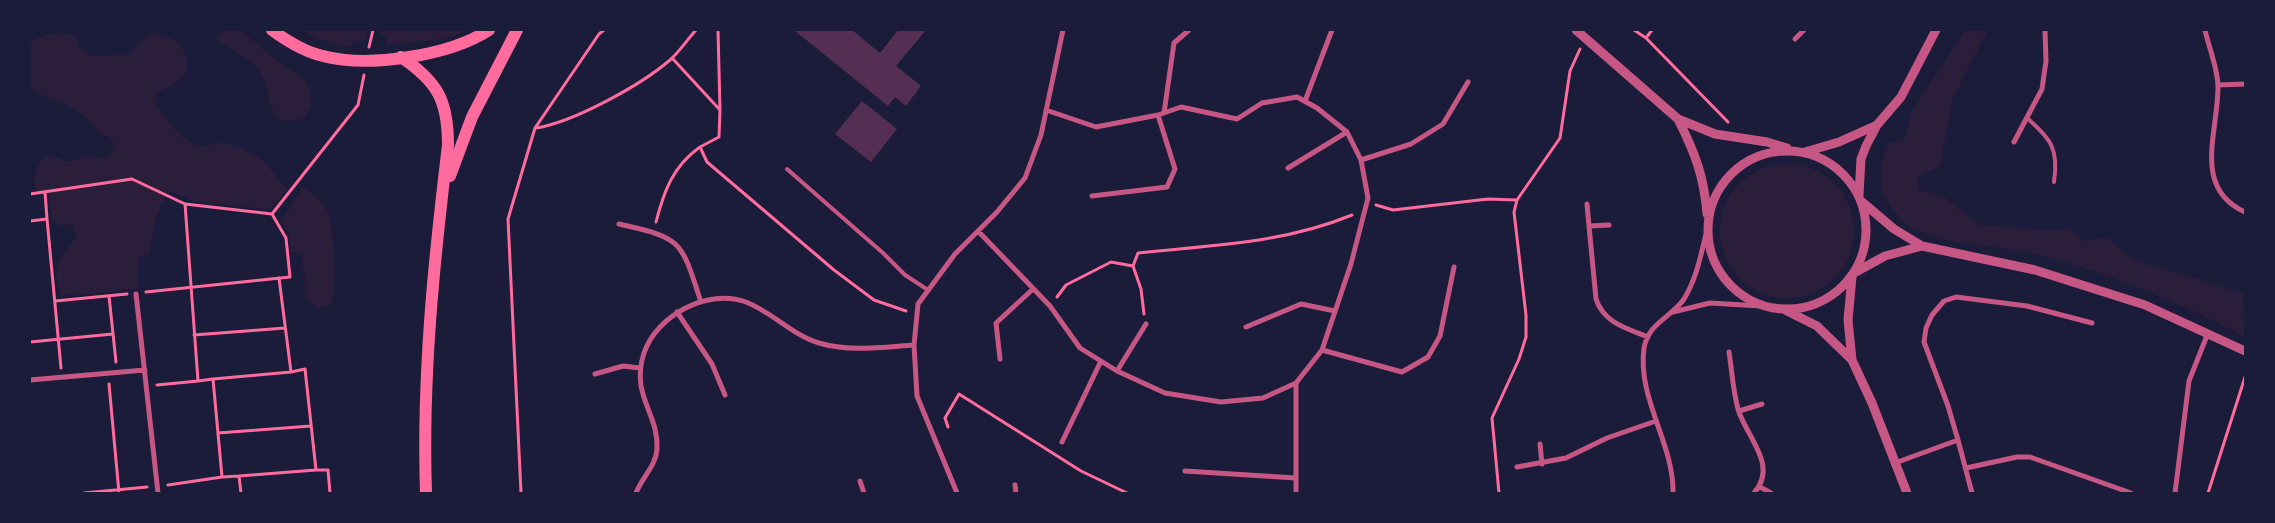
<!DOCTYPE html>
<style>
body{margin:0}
#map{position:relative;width:2275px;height:523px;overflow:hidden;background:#1b1b3a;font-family:"Archivo Narrow",sans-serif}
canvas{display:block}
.frame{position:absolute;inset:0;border:31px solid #1b1b3a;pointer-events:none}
</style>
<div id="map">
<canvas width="2275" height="523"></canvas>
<div class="frame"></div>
</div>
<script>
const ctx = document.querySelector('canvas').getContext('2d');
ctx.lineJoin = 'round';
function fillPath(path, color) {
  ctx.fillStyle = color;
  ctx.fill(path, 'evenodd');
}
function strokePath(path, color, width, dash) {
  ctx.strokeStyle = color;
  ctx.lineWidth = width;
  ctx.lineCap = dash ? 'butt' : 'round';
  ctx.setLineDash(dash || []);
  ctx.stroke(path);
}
const green = new Path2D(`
 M223,30H240L284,66L303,77L310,90L311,107L303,119L280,121C267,107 270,95 263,78C256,60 232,50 216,39Z
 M302,30H367V40L353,41L352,47C333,45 318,40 302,30Z
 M379,30H470L444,39L386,45V36L381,35Z
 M1965,30H1988L1953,98L1940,166L1917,177L1919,190L1943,196L1980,225L2042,230L2068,229L2085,241L2107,238L2133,260L2243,293L2245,337C2183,304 2118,277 2050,258C2016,248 1979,246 1944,240C1935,235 1925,234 1915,230C1909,228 1902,220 1898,215C1877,190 1877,174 1888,144L1905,139L1911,113Z
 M62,33L75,36L80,48L94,57L129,54L148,34C158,35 167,35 175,41C185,47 192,66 184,76C178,84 166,88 157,92L156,105C164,116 183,142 197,145C207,148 214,142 223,143C231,144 244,150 252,154C267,161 275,177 287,189L274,206L265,209L196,202L168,190L156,217L149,254L138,258V289L61,296C51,270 58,257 76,239L73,225L61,226L51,219L49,195L39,196C32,179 33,170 45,157H56L68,162L85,157L107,158L114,146L110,137C91,131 94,123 80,113C65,101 46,99 30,90V42L45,35Z
 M1720 231a67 67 0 1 1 134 0a67 67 0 1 1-134 0Z
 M302,187C313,194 322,200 327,211C335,226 337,288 332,305L317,307L306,298L304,287L306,277L302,266L303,253L291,252L290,234L281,222Z`);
const building = new Path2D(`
 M794,30H852L880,53L898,30H926L896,66L921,86L906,106L895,97L888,106Z
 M862,101L897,129L871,162L835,134Z`);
const path = new Path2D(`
 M1634,30L1646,38L1728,122
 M1646,38L1652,30
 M369,47L373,30
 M672,58L720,110L718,30
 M720,110L719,137L700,147L707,162L834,270L874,300L906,311
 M536,128C574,122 641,85 670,60C680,51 687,40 696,30
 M45,192L47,219
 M30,194L132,179L185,204L272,214L358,105L364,75
 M185,204L198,381L213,379L222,477L239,476L241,493
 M1376,205L1393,210L1488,199L1517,200
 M30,221L47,219L61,368
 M656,222C664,191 673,166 700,147
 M1133,266L1141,289L1144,314
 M146,292L290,277L286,238L272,214
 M109,296L116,362
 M1057,297L1066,285L1111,262L1133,266L1138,253C1213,245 1281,244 1352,215
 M55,301L127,294
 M194,335L285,328
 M30,342L113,334
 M213,379L291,372L279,278
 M109,384L119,493
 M157,385L198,381
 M948,427L945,418L959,394L1081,471L1127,493
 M218,433L311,426
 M316,470H328L330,493
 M239,476L316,470L305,369L291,372
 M168,485L222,477
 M84,493L147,487
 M521,493L508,219L535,128L599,34L604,30
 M1499,493L1492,418L1519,359L1526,337V315L1514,212L1517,200L1560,138L1570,71L1580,49
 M2208,493L2245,377`);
const service = new Path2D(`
 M2027,118C2051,139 2059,149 2054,182
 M787,169L883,253L905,275L928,290`);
const minor = new Path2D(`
 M2205,30C2209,48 2218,69 2218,87C2218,133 2192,188 2245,212
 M1795,39L1804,30
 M2218,85L2245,84
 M1305,101L1332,30
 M1164,113L1174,43L1189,30
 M2014,142L2042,89L2046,61L2045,30
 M1361,160L1411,144L1443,124L1468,82
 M1288,168L1347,132
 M1092,196L1167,187L1175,169L1158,115
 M1587,204L1589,226L1609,225
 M619,224C683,238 681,241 701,302
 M1589,226L1596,299C1604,323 1626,328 1648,337
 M978,231L1050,306L1080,348L1117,371L1165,393L1221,402L1263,398L1296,383L1322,350L1351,264L1368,198L1361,160L1347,132L1317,108L1297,97L1262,103L1237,119L1181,107L1158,115L1096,127L1046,110
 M136,294L158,493
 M677,312L712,364L725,395
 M1673,312L1710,303L1761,306
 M1246,327L1301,304L1335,311
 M1322,350L1402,372L1428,357L1440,336L1454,267
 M1729,352C1732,371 1733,391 1738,409C1746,437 1779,465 1754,493
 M1000,359L996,323L1033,289
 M1117,371L1146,324
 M595,374L623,366L640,368
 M30,380L145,370
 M1296,383V493
 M1739,411L1762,404
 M1958,440L1948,406L1924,342L1926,328L1932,315L1944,301L1956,297L2027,306L2092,323
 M1062,442L1101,361
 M1540,444L1542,464
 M1895,463L1958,440L1972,493
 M1517,467L1566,458L1607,438L1656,421
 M1966,468L2017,457H2030L2131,493
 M1185,471L1296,478
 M860,481L864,493
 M1015,485L1016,493
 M1760,487L1771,493
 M636,493C642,477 656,466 657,449C659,413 630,396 644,353C657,315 708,288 746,302C772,312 792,335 819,343C849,352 883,347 914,345
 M957,493L917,396L914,345L918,304L955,254L997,212L1025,178L1041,135L1063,30
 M1673,493C1674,443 1637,399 1644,348C1648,323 1672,317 1684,299C1697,278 1701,254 1707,230
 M2175,493L2189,381L2208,333`);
const tertiary = new Path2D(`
 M1576,30L1678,119L1715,134L1767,142L1787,148
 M1678,119C1695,153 1704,176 1707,214
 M1708 230a79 79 0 1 1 158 0a79 79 0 1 1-158 0Z
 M1805,152L1839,142L1877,125
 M1859,195L1861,159L1866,146L1877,125L1901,97L1936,30
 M1861,201L1894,229L1922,246L2035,270L2145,305L2245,351
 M1854,273L1885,256L1922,246
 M1852,277L1848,320L1852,360L1872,403L1907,493
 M1785,310L1817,326L1852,360`);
const primary = new Path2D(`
 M272,30C287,41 305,52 323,56C368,68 449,56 489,30
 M401,57C438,82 448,101 448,145C434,261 422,376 426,493
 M450,176L472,117L517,30`);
fillPath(green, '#2a1e3b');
fillPath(building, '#542f53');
strokePath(path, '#ff6b9d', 3);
strokePath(service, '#c65784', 4);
strokePath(minor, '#c65784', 5);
strokePath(tertiary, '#c65784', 9);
strokePath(primary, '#ff6b9d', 12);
</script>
